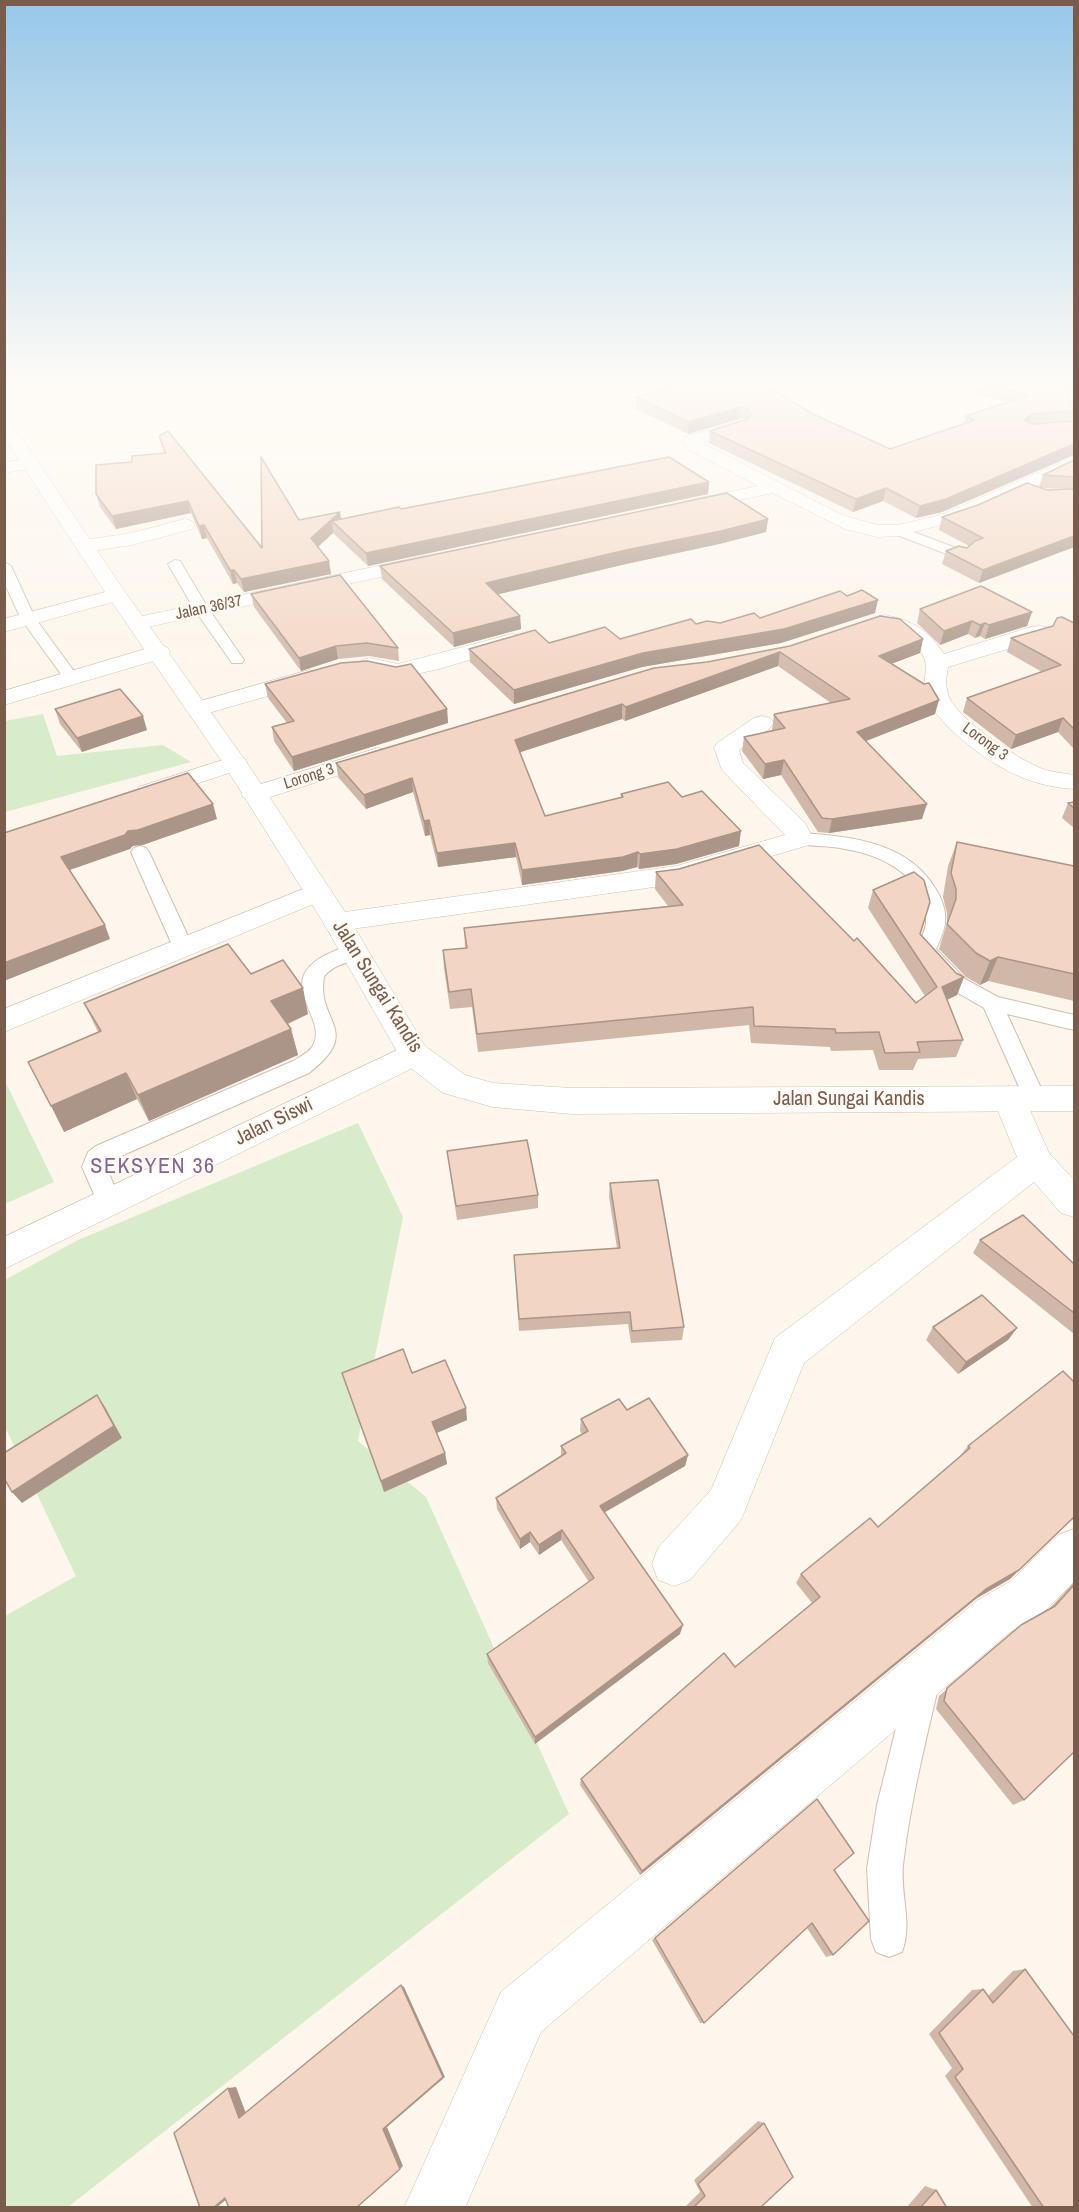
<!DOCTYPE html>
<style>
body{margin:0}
#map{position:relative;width:1079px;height:2212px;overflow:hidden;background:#fdf6ec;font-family:"Archivo Narrow",sans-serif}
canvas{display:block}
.frame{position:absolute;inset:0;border:6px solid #7a5c4d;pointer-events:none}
</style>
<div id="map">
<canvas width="1079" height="2212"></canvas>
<div class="frame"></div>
</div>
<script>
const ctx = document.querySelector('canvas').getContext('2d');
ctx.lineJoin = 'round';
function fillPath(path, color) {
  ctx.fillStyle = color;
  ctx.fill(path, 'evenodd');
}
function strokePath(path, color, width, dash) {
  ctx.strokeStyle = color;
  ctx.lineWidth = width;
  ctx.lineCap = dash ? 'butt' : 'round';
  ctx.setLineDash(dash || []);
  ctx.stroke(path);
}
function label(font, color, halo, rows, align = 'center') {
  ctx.font = font + ' "Archivo Narrow",sans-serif';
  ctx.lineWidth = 4.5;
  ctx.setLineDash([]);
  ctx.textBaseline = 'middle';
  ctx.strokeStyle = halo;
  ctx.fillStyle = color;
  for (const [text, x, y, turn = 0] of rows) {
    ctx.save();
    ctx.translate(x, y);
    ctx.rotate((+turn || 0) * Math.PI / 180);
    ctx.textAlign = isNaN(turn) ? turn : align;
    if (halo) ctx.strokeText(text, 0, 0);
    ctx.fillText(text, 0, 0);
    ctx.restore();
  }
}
const green = new Path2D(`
 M43,714L57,756L163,745L191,762L5,812V721Z
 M4,1079L54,1182L5,1204H4Z
 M358,1123L403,1217L358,1441L426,1497L569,1814L68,2207H5V1616L76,1576L5,1427V1280L78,1240Z`);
const service = new Path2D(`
 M1053,385H1064L1074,396V417L1069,414L1064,397Z
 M897,526L967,552L969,555L962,559L957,558L892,533L891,530Z
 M175,560L180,561L208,608L244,660L242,663H232L194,609L168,564Z
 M4,562L11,566L35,618L79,678L76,681H66L21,619L4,582Z
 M800,833C849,836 908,842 935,888C941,897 947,911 945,923C944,932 940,940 936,949L965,979L998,997L1074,1015V1030L1007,1014L1046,1099L1043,1105L1035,1108L1027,1105L984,1008L951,989L916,950C920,941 927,929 926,919C925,876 882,855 845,849C828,845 810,847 794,843L791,839L794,835Z
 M140,846L146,848L149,852L193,947L190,952L183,954L176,952L173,947L131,852L134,848Z
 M355,944L362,946L365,951C357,964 335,961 324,977C316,1023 364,1030 309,1073L112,1160L106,1167L122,1203L119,1210L110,1213L101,1210L82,1167L88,1152L96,1146L293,1061C299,1057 308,1053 312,1047C334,1015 253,973 355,944Z
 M923,1668L934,1673L939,1684C925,1744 910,1804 903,1865C900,1894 913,1924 902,1952L889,1957L876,1952L871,1939L867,1869L877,1805L907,1684L912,1673Z`);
const minor = new Path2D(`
 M740,421L746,423L748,426L746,429L702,443L842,515L877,525H899L943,514L1074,457V468L956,521L899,536L877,537L845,529L773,493L690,510L684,509L681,505L684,501L758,486L688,449L683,441L685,437Z
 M30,458L36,459L39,463L36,467L4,473V463Z
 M185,519L192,521L194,525L192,529L132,545L85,552L78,550L75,546L78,542L85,540L131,533Z
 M425,556L432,558L435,562L432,566L138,629L131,627L127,623L131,619L138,617Z
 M117,589L124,591L127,595L124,599L4,632V619Z
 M885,615C912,620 929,631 944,654L1031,627L1039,626L1047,627L1050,632L1047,637L948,667C946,678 945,689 950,699C961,721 1015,757 1038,767C1049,772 1062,773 1074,775V789C1057,788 1037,784 1021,777C991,765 940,728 927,698C920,683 931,667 922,654C916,644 905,635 895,630C887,627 879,628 875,621L878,617Z
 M512,634L520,635L523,640L520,645L439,669L398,678L362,670L359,665L362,660L370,658L398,664Z
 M159,645L167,647L170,652L167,657L4,705V691Z
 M309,670L317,672L320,677L317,682L198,716L190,714L186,709L190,704Z
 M762,716L770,718L774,723L770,728L739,750L743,763L805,823L813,839L809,845L676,884L337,931L327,929L323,922L327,915L337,913L676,866L785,835L722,770L714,748L717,743L754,718Z
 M378,748L387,750L390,755L387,760L254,802L245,799L241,794L245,789Z
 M235,756L244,758L247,763L244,768L148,800L139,797L135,792L139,787Z
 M318,883L328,886L332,892L328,898L4,1032V1009Z
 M414,1042L425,1046L430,1054L425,1062L4,1269V1237Z
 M1009,1086L1021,1090L1049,1153L1074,1180V1217L1061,1213L1034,1182L804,1363L741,1520L690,1580L674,1586L658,1580L652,1564L658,1548L711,1490L775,1338L1017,1157L993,1099L997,1090Z
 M1074,1529V1582L1043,1613L1010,1632L541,2032L465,2208H404L501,1992L978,1600L1011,1581L1058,1535Z`);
const tertiary = new Path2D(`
 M4,419L10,421L125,592L247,763L347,915L425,1046L465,1075L493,1083L572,1088L1074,1086V1111L572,1114L493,1107L454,1096L443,1093L403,1062L323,922L223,763L107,595L4,437Z`);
const wall = new Path2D(`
 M656,385L757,390L890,449L964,424L966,416L1008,402L974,394L977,385H1064L1071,403L1074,405V455L942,512L916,518L883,501L853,512L709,443L710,431L745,420L739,419L688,434L636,409V397L656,393Z
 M1067,385H1074V394Z
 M159,436L262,548L299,520L341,519L401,509L709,482L708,494L368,566L333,533L318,547L331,574L244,592L237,583L233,584L207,538L202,539L191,513L116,529L100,507L96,494L132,462L164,453Z
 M1074,460V547L979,583L942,564L946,551L967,548L969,546L939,530L942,517L1039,487L1043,475ZM1042,488L1064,489L1047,490Z
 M768,519L766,532L719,544L626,564L498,594L520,616L521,629L454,647L382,579L380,566Z
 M251,594L398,648L399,661L369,656L338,659L301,671L254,607Z
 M920,609L1032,612L1027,626L985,639L980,636L975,638L968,634L940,645L917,623Z
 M875,613L781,643L642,667L514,704L470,662L469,649L620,639L696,624L720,623L760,618Z
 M1074,623V749L1058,732L1011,749L963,712L967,698L1042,672L1007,652L1011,638Z
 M923,639L920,653L891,664L935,714L866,741L922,819L829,833L818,832L781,775L763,779L742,751L744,737L772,730L774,715L831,703L778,666L625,721L622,719L520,752L545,816L621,798V794L682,797L739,846L676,864L639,869L637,867L622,871L522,885L516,857L438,867L430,835L425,836L413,792L366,809L338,777L336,763L707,662L790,646Z
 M265,684L447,709L448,723L294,771L274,741L272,727L287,723L268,698Z
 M55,709L147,730L82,752L60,724Z
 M1074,802V828L1062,818L1068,803Z
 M957,842L1074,866V1001L988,981L980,985L966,977L939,949L947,923V913L943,897L948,866Z
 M656,872L916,1003L925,996L868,908L873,890L920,934L956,973L964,977L957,995L947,1000L963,1040L956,1057L918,1059L913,1070H879L873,1050L831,1051L830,1047L751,1043L749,1025L478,1052L472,1007L450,1009L444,968L443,950L465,948L464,928L668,906L655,889Z
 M251,974L308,1014L288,1024L291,1029L298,1055L149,1121L137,1099L64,1132L98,1032L84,1003Z
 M447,1151L538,1195V1208L457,1220Z
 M610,1183L684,1327L682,1340L631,1343L628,1324L519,1331L514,1255L617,1248L609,1197Z
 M980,1240L1074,1264V1334L973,1253Z
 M933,1327L1017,1328L1008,1340L958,1374L926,1340Z
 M342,1373H412L467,1420L437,1433L445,1453L447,1464L384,1492Z
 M1074,1382V1518L1056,1533L1010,1579L977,1598L640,1875L580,1785L581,1779L735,1667L812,1603L796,1583L801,1574L878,1527L960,1456L968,1446Z
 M627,1410L688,1455L685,1466L604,1513L680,1634L535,1744L488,1663L487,1654L589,1582L561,1540L539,1555L530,1542L520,1549L497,1509L496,1498L561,1456V1446L582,1434L580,1431L581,1419Z
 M1074,1582V1752L1024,1800L1013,1805L936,1709L939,1696L1021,1625L1050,1608Z
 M817,1799L834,1870L833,1955L826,1957L807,1928L704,2023H700L652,1940Z
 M1025,1969L1074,2208H1033L945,2076L952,2068L929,2034L972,1990L983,1989L988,1996L1013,1971Z
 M758,2121L764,2123L762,2208H684L700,2192L694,2180Z
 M925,2186L936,2190L947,2208H906Z`);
const shadedWall = new Path2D(`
 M741,407L739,419L688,434L689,422Z
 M1032,414L1029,426L1024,420Z
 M1074,444V455L942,512L916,518L920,506Z
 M709,482L708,494L368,566L366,553Z
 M886,488L883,501L853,512L856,499Z
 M188,501L191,513L116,529L112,516Z
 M340,512L342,525L332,521L333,533L313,551L311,538Z
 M768,519L766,532L719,544L626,564L487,597L486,583L626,550Z
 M204,525L207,538L202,539L199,526Z
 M1074,536V547L979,583L983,570Z
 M329,561L331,574L244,592L241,579Z
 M230,570H234L237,583L233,584Z
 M878,600L875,613L781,643L642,667L514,704V690L643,653Z
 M1032,612L1027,626L985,639L989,625Z
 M520,616L521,629L454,647L453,633Z
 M972,621L968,634L940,645L944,631Z
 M985,623L980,636L975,638L980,625Z
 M923,639L920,653L875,670L879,656Z
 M336,646L338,659L301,671L299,658Z
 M780,652L778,666L625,721L626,707Z
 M939,700L935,714L853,746L857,732Z
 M622,704V719L515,754V740Z
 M447,709L448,723L294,771L292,757Z
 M143,716L147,730L82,752L77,738Z
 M1063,718L1058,732L1011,749L1016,735Z
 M784,760L781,775L763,779L765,764Z
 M412,778L413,792L366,809L364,795Z
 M213,804L217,819L143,845L133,846L130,849L67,871L61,857L128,831Z
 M927,804L922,819L829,833L832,819Z
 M429,820L430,835L425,836L424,821Z
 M741,831L739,846L676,864L639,869L640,854Z
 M515,843L516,857L438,867L437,853Z
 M638,852L637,867L622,871L522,885V870Z
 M105,925L110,939L4,981V963Z
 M998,957L988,981L980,985L990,961Z
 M964,977L957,995L935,1005L942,987Z
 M303,988L308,1014L278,1028L271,1001Z
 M291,1029L298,1055L149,1121L138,1095Z
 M126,1073L137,1099L64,1132L51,1106Z
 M1017,1328L1008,1340L958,1374L966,1362Z
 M97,1395L105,1407L122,1438L22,1503L12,1492Z
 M466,1408L467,1420L434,1434L432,1422Z
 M445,1453L447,1464L384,1492L381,1481Z
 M688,1455L685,1466L598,1516L600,1506Z
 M1074,1517V1518L1056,1533L1010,1579L977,1598L640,1875L642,1871Z
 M562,1530L561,1540L539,1555V1545Z
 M530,1532V1542L520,1549V1539Z
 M683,1625L680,1634L535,1744V1737Z
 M401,1985L404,1987L445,2077L387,2127L403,2166L400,2169L383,2129Z
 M236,2087L247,2116L239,2118L228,2088Z
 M234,2193L216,2208H213L225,2198Z`);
const building = new Path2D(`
 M656,385H748L757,390L770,388L813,414L890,449L975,420L966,416L1029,395L988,385H1064L1066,387L1071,403L1074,405V411L1032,414L1024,420L1033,424L1074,421V444L946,499L920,506L886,488L856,499L710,431L748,419L751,415L748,409L741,407L689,422L636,397L666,391Z
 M168,431L262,548L261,457L299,520L340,512L311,538L329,561L241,579L234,570H230L204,525L199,526L188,501L112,516L96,494V465L132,462V456L166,453L159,436Z
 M669,457L709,482L366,553L332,521L399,507L401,509L490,492Z
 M1074,460V477L1043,475Z
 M1027,483L1047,490L1074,489V536L983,570L946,551L959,546L967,548L975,541L983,538L942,517L978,505Z
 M727,493L768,519L721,531L626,550L486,583L520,616L453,633L380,566Z
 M340,575L398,648L367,643L336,646L299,658L251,594Z
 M981,586L1032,612L989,625L985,623L980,625L972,621L944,631L920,609Z
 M862,590L878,600L784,629L643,653L514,690L469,649L535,630L549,643L605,627L620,639L691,619L696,624L707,621L720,623L754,613L760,618L840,591L847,596Z
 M880,616L900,619L923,639L879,656L924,684L929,683L939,700L857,732L927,804L832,819L822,818L784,760L765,764L744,737L785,728L774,715L775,714L850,699L780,652L626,707L622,704L515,740L545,816L623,797L621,794L668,782L682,797L702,791L741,831L677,849L640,854L638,852L623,857L522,870L515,843L437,853L429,820L424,821L412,778L364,795L336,763L654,668L707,662L790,646Z
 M1062,617L1074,623V729L1063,718L1016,735L967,698L1061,665L1011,638L1053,626L1057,618Z
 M367,661L396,667L411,664L447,709L292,757L272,727L294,721L265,684L341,663Z
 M120,689L143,716L77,738L55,709Z
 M188,773L213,804L138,830L128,831L125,835L61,857L105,925L4,963V833Z
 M1074,802V808L1068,803Z
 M957,842L1074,866V974L998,957L990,961L976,953L947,924L956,899V889L951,873Z
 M759,845L854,941L857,938L916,1003L937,987L873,890L914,872L924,880L930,902L920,934L956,973L964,977L942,987L963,1040L917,1042L920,1052L885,1053L879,1032L836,1033L835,1029L754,1026L753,1007L477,1034L471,989L449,992L443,950L467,948L464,928L683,905L656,872L679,869Z
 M228,944L251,974L283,960L303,988L271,1001L291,1029L138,1095L126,1073L51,1106L28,1062L101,1031L84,1003Z
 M527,1140L538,1195L456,1206L447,1151Z
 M658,1180L684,1327L632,1331L630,1312L519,1319L514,1255L620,1248L610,1183Z
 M1023,1215L1074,1264V1313L980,1240Z
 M982,1295L1017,1328L966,1362L933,1327Z
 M403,1349L412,1373L445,1360L466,1408L432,1422L445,1453L381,1481L342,1373Z
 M1063,1371L1074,1382V1517L1019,1570L986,1589L642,1871L581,1779L724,1653L735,1667L820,1597L801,1574L870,1518L878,1527L970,1448L968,1446Z
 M97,1395L114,1426L12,1492L4,1478V1453Z
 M649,1398L688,1455L600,1506L683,1625L535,1737L487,1654L594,1578L562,1530L539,1545L530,1532L520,1539L496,1498L566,1453L561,1446L588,1431L581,1419L619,1399L627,1410Z
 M1074,1585V1752L1024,1800L944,1701L947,1688L1021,1625L1055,1606Z
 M817,1799L854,1853L834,1870L869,1921L833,1955L812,1923L704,2023L655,1938Z
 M1025,1969L1074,2036V2208H1044L955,2077L963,2069L939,2033L983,1989L993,2003Z
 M401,1985L443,2077L383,2129L400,2169L356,2208H229L225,2198L213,2208H200L174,2133L228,2088L239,2118Z
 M764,2123L793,2177L762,2206V2208H693L705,2196L698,2184Z
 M936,2190L947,2208H920Z`);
const farStreetnames = [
 ["Jalan 36/37",209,608,-12],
 ["Lorong 3",985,742,36],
 ["Lorong 3",309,777,-18]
];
const streetNames = [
 ["Jalan Sungai Kandis",377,987,58],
 ["Jalan Sungai Kandis",849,1100],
 ["Jalan Siswi",274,1122,-26]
];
const quarterNames = [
 ["SEKSYEN 36",153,1167]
];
fillPath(green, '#d8ecc9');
strokePath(service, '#d1beb0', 2);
strokePath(minor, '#d1beb0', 1);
strokePath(tertiary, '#d1beb0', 1);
fillPath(service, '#fff');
fillPath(minor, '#fff');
fillPath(tertiary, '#fff');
fillPath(wall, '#d1b7a8');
fillPath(shadedWall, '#aa9588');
fillPath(building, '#f3d5c3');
strokePath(building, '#aa9588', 1.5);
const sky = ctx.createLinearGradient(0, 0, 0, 695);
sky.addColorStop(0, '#97c7e8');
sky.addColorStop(0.55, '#fefbf6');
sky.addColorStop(1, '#fefbf600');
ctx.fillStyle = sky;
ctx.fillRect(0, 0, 1079, 695);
label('16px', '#7a5c4d', '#fffaf3', farStreetnames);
label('20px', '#7a5c4d', '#fffaf3', streetNames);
ctx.letterSpacing = '1.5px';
label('22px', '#846695', '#fffaf3', quarterNames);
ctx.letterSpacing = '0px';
</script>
